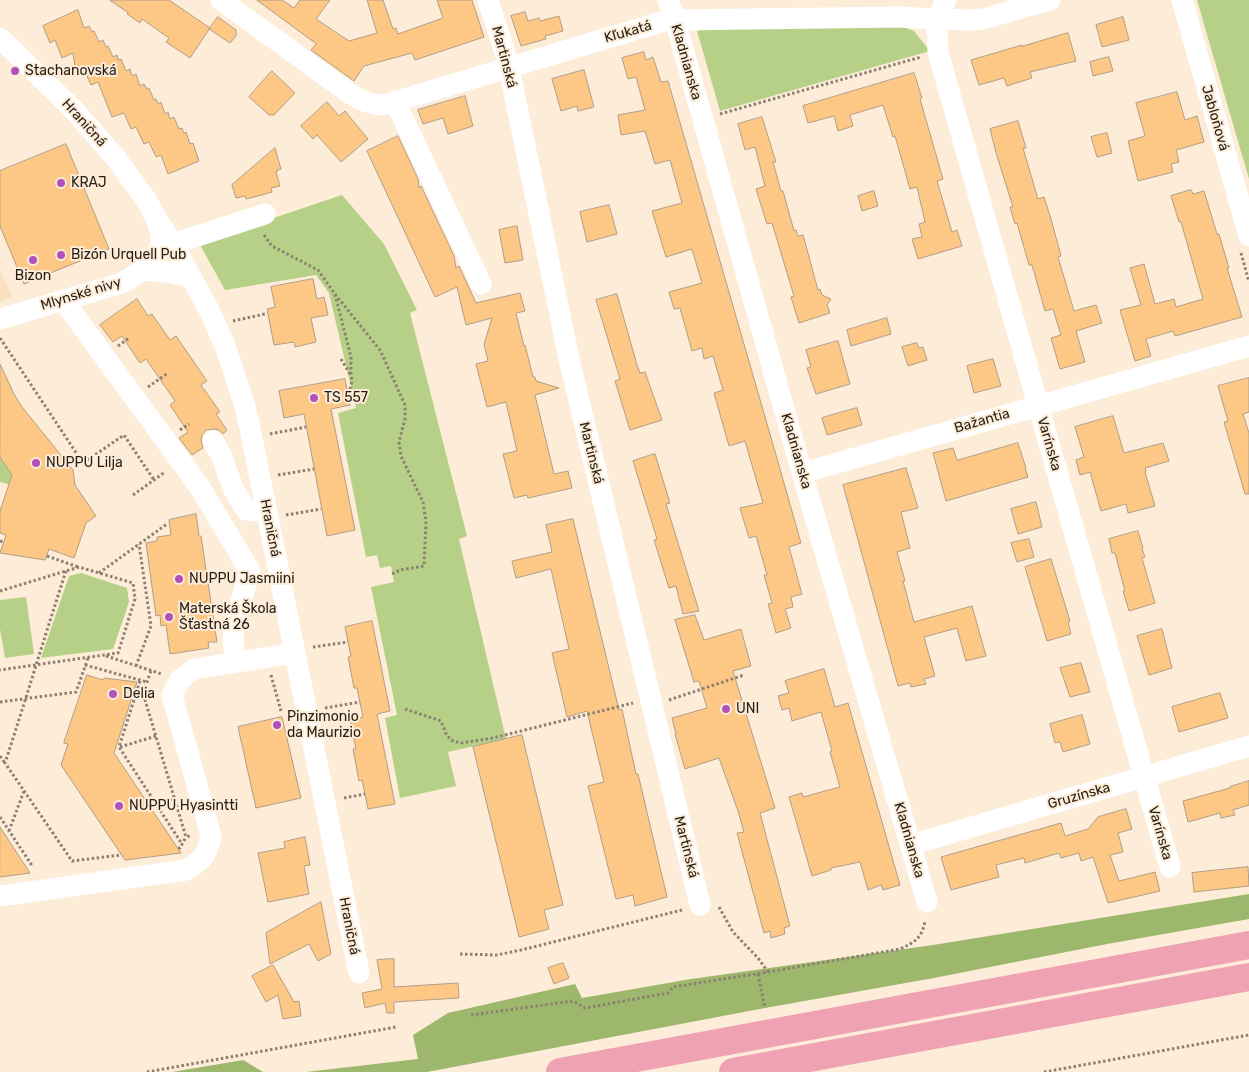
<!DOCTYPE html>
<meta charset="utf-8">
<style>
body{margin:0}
canvas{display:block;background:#fdecd8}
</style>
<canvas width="1249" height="1072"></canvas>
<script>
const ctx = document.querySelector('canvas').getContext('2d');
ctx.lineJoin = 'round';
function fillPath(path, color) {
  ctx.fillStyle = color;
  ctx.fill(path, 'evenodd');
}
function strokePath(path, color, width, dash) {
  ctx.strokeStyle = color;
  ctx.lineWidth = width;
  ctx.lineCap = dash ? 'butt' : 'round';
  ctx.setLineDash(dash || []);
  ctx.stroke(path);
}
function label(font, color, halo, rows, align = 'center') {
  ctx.font = font + ' Rubik,sans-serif';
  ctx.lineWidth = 4;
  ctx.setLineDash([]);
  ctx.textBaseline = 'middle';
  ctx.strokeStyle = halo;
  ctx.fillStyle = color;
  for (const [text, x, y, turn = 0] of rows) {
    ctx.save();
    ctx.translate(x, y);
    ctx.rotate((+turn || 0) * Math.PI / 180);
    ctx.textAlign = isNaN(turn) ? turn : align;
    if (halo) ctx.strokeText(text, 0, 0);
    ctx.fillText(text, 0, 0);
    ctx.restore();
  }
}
const built = new Path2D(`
 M0,269L12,297L0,301Z`);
const green = new Path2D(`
 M1197,0H1249V179Z
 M898,25L914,31L930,51L720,111L697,31L707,29Z
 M342,195L384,244L417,310L410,313L467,536L459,539L506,739L448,752L456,786L400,798L385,718L397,715L371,587L394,582L391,566L380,568L377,555L366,557L338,413L356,408L329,293L316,275L225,290L199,243Z
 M0,457L21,489L1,482L0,483Z
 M81,573L127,588L129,602L113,649L41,658L69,576Z
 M26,597L34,654L5,658L0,629V600Z`);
const forest = new Path2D(`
 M1249,894V919L1107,944L934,978L765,1008L427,1072H306L418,1059L413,1035L448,1013L575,984L582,998L691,979L933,945Z
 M243,1060L263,1072H172Z`);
const building = new Path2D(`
 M110,0H169L210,28L190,58L166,42L169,38L142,19L140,23L127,14L128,13Z
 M257,0H282L294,8L300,0H330L316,19L349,41L377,33L367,0H383L393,29L396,28L398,34L443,18L437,0H472L484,37L415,60L412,53L364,66L354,81L311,50L316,44Z
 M78,10L84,28L89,26L92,32L94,31L99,42L103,40L106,47L108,46L113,57L117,55L118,60L121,59L126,71L130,69L132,76L136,74L140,86L144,84L147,89L149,88L154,100L156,99L158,104L161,102L165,114L168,112L170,119L174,117L179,129L182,128L184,133L186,132L190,144L193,143L199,161L168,174L161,155L156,157L149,142L144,144L136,127L131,129L124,113L112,117L98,82L91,85L84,69L76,72L73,53L62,58L55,40L50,43L43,26Z
 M525,12L528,21L539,18L540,21L559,16L563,31L545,36L546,39L521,46L511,16Z
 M218,17L236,30V36L230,43L209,29Z
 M1123,17L1129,40L1102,47L1096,25Z
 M1068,33L1076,61L1030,72L1032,78L1007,86L1004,78L979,85L971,60L1022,45V46Z
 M644,52L646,60L653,57L661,82L668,81L776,455L801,543L789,547L802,594L791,597L793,607L785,609L791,628L776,633L768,604L772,603L764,575H767L756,536L749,538L740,508L763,503L745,441L729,446L714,393L723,390L713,356L704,359L702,348L692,351L680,308L674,309L669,292L702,283L692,249L666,257L652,211L682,203L670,160L655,164L645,131L621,135L618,115L645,110L636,77L628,79L622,58Z
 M1109,57L1113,71L1093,76L1090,62Z
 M584,70L594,107L578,111L577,106L561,111L552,79Z
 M272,71L295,93L274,115H269L249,97Z
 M914,73L922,98L920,99L943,179L937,181L952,232L957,230L962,246L918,259L912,239L922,237L919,224L925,222L917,187L910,189L895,136L893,137L883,105L850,115L853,126L838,131L834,116L808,123L803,106Z
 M1177,92L1185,120L1197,116L1204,142L1176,150L1179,162L1171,164L1173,172L1138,181L1128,141L1145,136L1136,103Z
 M465,96L473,126L448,134L443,118L423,124L418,110Z
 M327,102L339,116L345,111L368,139L341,162L317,135L313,139L301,126Z
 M762,117L776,162H773L781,191H783L794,231L796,230L798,236L803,235L818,290L820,289L822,295L831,299L827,305L830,313L799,323L791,297L794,296L782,256L772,223L767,224L756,189L765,186L755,147L745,150L738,124Z
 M1018,121L1026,148H1023L1038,199L1044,197L1051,219L1061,256L1058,257L1074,311L1096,305L1102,323L1076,331L1085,362L1060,369L1051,338L1061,335L1053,309L1045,311L1032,265H1029L1017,223L1015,224L1010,207H1013L997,156L990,129Z
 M1107,133L1112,153L1097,157L1091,137Z
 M398,136L418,179L419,188L421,186L454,256L456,268L459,266L476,303L520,293L525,311L516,313L524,346L525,345L533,377H535L536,381L559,388L535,395L554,474L568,471L572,488L528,498L527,495L514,498L503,454L517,451L506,402L487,407L476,364L488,361L484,344L492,318L466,325L457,287L435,297L367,151Z
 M66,144L109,249L24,284L0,226V171Z
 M275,148L281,169L277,170L278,171L276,172L280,186L271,188L272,192L258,196L246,199L245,196L236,198L232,185Z
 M1191,190L1193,194L1204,191L1217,234H1219L1229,268H1227L1242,317L1175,336L1173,331L1146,339L1151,356L1135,361L1120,310L1141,305L1130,268L1144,264L1155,304L1174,299L1176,307L1203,299L1181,222H1179L1171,196Z
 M874,191L878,206L862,211L858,196Z
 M609,205L617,234L587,242L580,212Z
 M517,226L523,260L505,263L499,230Z
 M313,279L317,299L324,297L328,315L311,318L316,342L295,347L294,342L274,345L267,309L275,307L271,287Z
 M617,294L637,365L640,373L645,372L662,420L630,430L615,381L620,379L596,300Z
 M137,299L148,316L152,314L170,340L176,336L207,381L201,385L220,412L216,414L227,430L223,434L219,430L214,429L206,430L202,435L201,440L203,448L192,455L179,438L188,432L170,405L175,401L146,359L140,363L122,336L113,342L100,325Z
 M887,318L891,334L851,346L847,330Z
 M838,341L850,384L816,394L807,368L811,367L806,350Z
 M917,343L919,348L923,347L927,360L908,366L902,347Z
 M993,359L1001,386L974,393L967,366Z
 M0,364L14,394L22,407L73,470L75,485L96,516L86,523L74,558L49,549L45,560L0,553L6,535L0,533V511L12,475L0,457Z
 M1249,378V412L1243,414L1249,433V494H1245L1224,422L1228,421L1218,386Z
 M345,379L350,405L331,409L355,530L327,536L304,414L284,418L279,391Z
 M857,408L862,425L827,435L822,418Z
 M1113,416L1124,453L1163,443L1169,461L1145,468L1146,471L1145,472L1155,506L1128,513L1126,504L1101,511L1090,472L1080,475L1076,460L1084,457L1075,427Z
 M1018,443L1026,468H1025L1028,477L946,501L933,453L953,448L957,460Z
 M655,454L670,503L666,504L699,611L683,614L676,586L669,588L654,540L657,539L633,461Z
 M906,468L918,508L901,512L910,548L897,552L905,581H903L914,622L972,606L986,656L966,661L957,628L924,637L935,676L924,679L926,684L911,687L910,683L898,686L843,485Z
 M1036,502L1042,527L1018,534L1011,509Z
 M196,514L199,536H201L217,642H208L209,648L170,654L166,625L161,626L160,615L156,616L146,543L157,541V537L171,535L169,520Z
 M573,519L619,710L622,709L636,774H638L667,897L635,906L633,895L616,899L588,786L604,782L587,711L567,717L552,653L569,649L551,569L516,578L512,561L552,552L546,525Z
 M1138,531L1143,548L1142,549L1145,557L1142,558L1155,603L1129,611L1123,591H1125L1115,553H1112L1109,539Z
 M1029,539L1034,557L1017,562L1011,543Z
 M1051,559L1070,621L1068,622L1071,634L1047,641L1025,567Z
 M695,615L704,640L741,629L751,666L733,671L775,808L760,813L790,926L784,928L785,934L771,938L770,931L764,933L737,833L744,832L738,811L719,758L685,769L675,734H676L672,718L707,708L699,681L694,682L675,620Z
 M372,621L390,711L377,714L395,804L368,809L362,780L359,781L353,749H356L350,720L363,717L357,688H354L348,657L351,656L345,627Z
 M1162,629L1172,668L1149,675L1137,636Z
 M1081,663L1090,692L1070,697L1060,668Z
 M824,669L835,707L848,703L900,885L883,890L881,885L868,890L860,862L831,868V870L812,876L789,797L802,793L803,797L840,787L830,752L832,751L821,712L792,721L789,708L782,710L778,696L789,693L785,681Z
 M87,675L103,680L104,678L137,682L114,753L181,853L125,860L61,765L68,744L64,743Z
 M1220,693L1228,718L1179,732L1172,707Z
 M1082,715L1090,744L1063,752L1060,742L1055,743L1050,724Z
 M282,717L301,798L256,808L238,727Z
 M522,735L563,905L544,910L549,929L519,937L473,747Z
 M1249,781V805L1233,810L1235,815L1221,818L1220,813L1188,822L1183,801L1230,788V787Z
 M1126,809L1132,829L1118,833L1123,852L1110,855L1119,881L1155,872L1160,891L1108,903L1093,857L1081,861L1079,853L1061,858L1059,853L1025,863L1024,858L996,865L999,877L951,890L941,857L1061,823L1065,836L1088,829L1098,817Z
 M0,827L30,873L0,877Z
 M305,837L310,865L304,866L309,894L268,902L258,853L285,848L284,842Z
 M1248,867L1249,886L1194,892L1192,873Z
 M321,902L331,954L318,961L309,944L270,964L266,933Z
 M394,959V987L458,983L459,998L394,1002V1013H387L385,1003L365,1008L362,993L382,989L377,960Z
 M563,963L569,978L554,984L548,968Z
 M273,965L294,1002L299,1001L301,1016L283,1019L278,995L266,1002L252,976Z`);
const path = new Path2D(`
 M720,114L921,57
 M264,235L272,246L318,270L335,294L351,357V374L352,380L350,389
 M1241,253L1249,282
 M335,294L380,350L405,405V419L399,442L401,456L423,502L426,521L424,566L400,570L392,574
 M233,321L265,314
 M0,338L83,463L124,435L154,480
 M118,346L129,338
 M341,359L350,374
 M148,387L168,373
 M180,430L189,424
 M270,434L306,427
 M278,475L314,469
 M133,495L165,472
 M286,515L321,509
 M0,541L3,542
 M47,556L78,567
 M66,571C45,635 26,699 5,763L72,861L121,855
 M99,573L167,524
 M0,591L79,567L133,583L135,599L118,653L0,670
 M313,647L348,642
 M106,656L162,674
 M85,665L147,682
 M136,666L151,626L139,544
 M151,671L143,693L186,837L192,835
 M271,675L281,711
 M140,681L119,747L182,844
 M669,700L744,675
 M0,702L76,692L88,658
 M325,708L360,702
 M405,709L441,721L447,736L453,741L461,743L493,738L633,703
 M331,737L353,734
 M120,747L156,736
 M0,756L5,763
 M344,798L365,794
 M159,809L175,798
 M0,817L33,867
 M9,831L24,791
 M178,848H180L186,837
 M719,907L733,932L758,958L768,972
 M460,954L497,955L521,950L682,910
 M758,974L765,1008
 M471,1015L573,1001L585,1008L668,993L673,987L768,972L900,949C915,942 922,938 925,921
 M147,1072L396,1027
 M1044,1072L1249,1035`);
const minor = new Path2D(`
 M221,0L352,95C363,102 372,105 384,105L658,23L675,20L900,17L939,19L942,8L946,0
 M488,0L505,53L509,68L569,359L700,905
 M668,0L675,20L802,473L927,902
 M1050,0L983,19L970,20L939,19L937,30L938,52L1038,405L1170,867
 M1182,0L1249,236
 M0,38L73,109L115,157L147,201L156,218L173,244L191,277L208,308L226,348L244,403L250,428L359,973
 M395,101L481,284
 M173,244L265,214
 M142,270L167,272L191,277
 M63,300L199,486L250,571L234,624L233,641L236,662
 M0,319L122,283C138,274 160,261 161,241C162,234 159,227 157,221
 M213,441L222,457L233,488L246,510L256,511L266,510
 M802,473L1249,346
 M910,845L1249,746
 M0,896L186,870C203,860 207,855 211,836L172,695L180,680L194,669L295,653`);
const highway = new Path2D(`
 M560,1072L1249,945
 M733,1072L1249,977`);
const markers = [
 [15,71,5,"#b152bb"],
 [61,183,5,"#b152bb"],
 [61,255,5,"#b152bb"],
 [33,260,5,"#b152bb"],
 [314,398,5,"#b152bb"],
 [36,463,5,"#b152bb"],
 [179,579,5,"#b152bb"],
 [169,617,5,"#b152bb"],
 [113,694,5,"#b152bb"],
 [726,709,5,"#b152bb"],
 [277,725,5,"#b152bb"],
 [119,806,5,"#b152bb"]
];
const streetNames = [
 ["Kľukatá",628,32,-16],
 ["Martinská",504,57,75],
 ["Kladnianska",686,62,74],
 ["Jabloňová",1215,118,74],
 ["Hraničná",84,123,48],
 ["Mlynské nivy",81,294,-17],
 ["Bažantia",982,421,-16],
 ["Varínska",1049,444,74],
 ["Kladnianska",796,451,74],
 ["Martinská",591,453,76],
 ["Hraničná",270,528,79],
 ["Gruzínska",1079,796,-16],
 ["Varínska",1160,833,74],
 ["Kladnianska",909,840,74],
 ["Martinská",686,847,76],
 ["Hraničná",349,926,79]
];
const poiNames = [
 ["Stachanovská",25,71],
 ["KRAJ",71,183],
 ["Bizón Urquell Pub",71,255],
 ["Bizon",33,276,"center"],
 ["TS 557",324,398],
 ["NUPPU Lilja",46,463],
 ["NUPPU Jasmiini",189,579],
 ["Materská Škola",179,609],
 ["Šťastná 26",179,625],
 ["Delia",123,694],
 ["UNI",736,709],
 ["Pinzimonio",287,717],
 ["da Maurizio",287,733],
 ["NUPPU Hyasintti",129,806]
];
fillPath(built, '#fae0c1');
fillPath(green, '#b6d187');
fillPath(forest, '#9db86d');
fillPath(building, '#fdc885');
strokePath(building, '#b19e86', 1);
strokePath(path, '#8c8071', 3, [2.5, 2.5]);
strokePath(minor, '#fff', 21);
strokePath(highway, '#efa2b3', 28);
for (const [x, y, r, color] of markers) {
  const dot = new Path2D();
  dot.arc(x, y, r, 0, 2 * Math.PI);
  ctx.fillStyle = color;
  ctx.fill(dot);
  strokePath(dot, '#fdecd8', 2);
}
label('14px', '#261e15', '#fdecd8', streetNames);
label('14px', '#261e15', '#fdecd8', poiNames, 'left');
</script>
